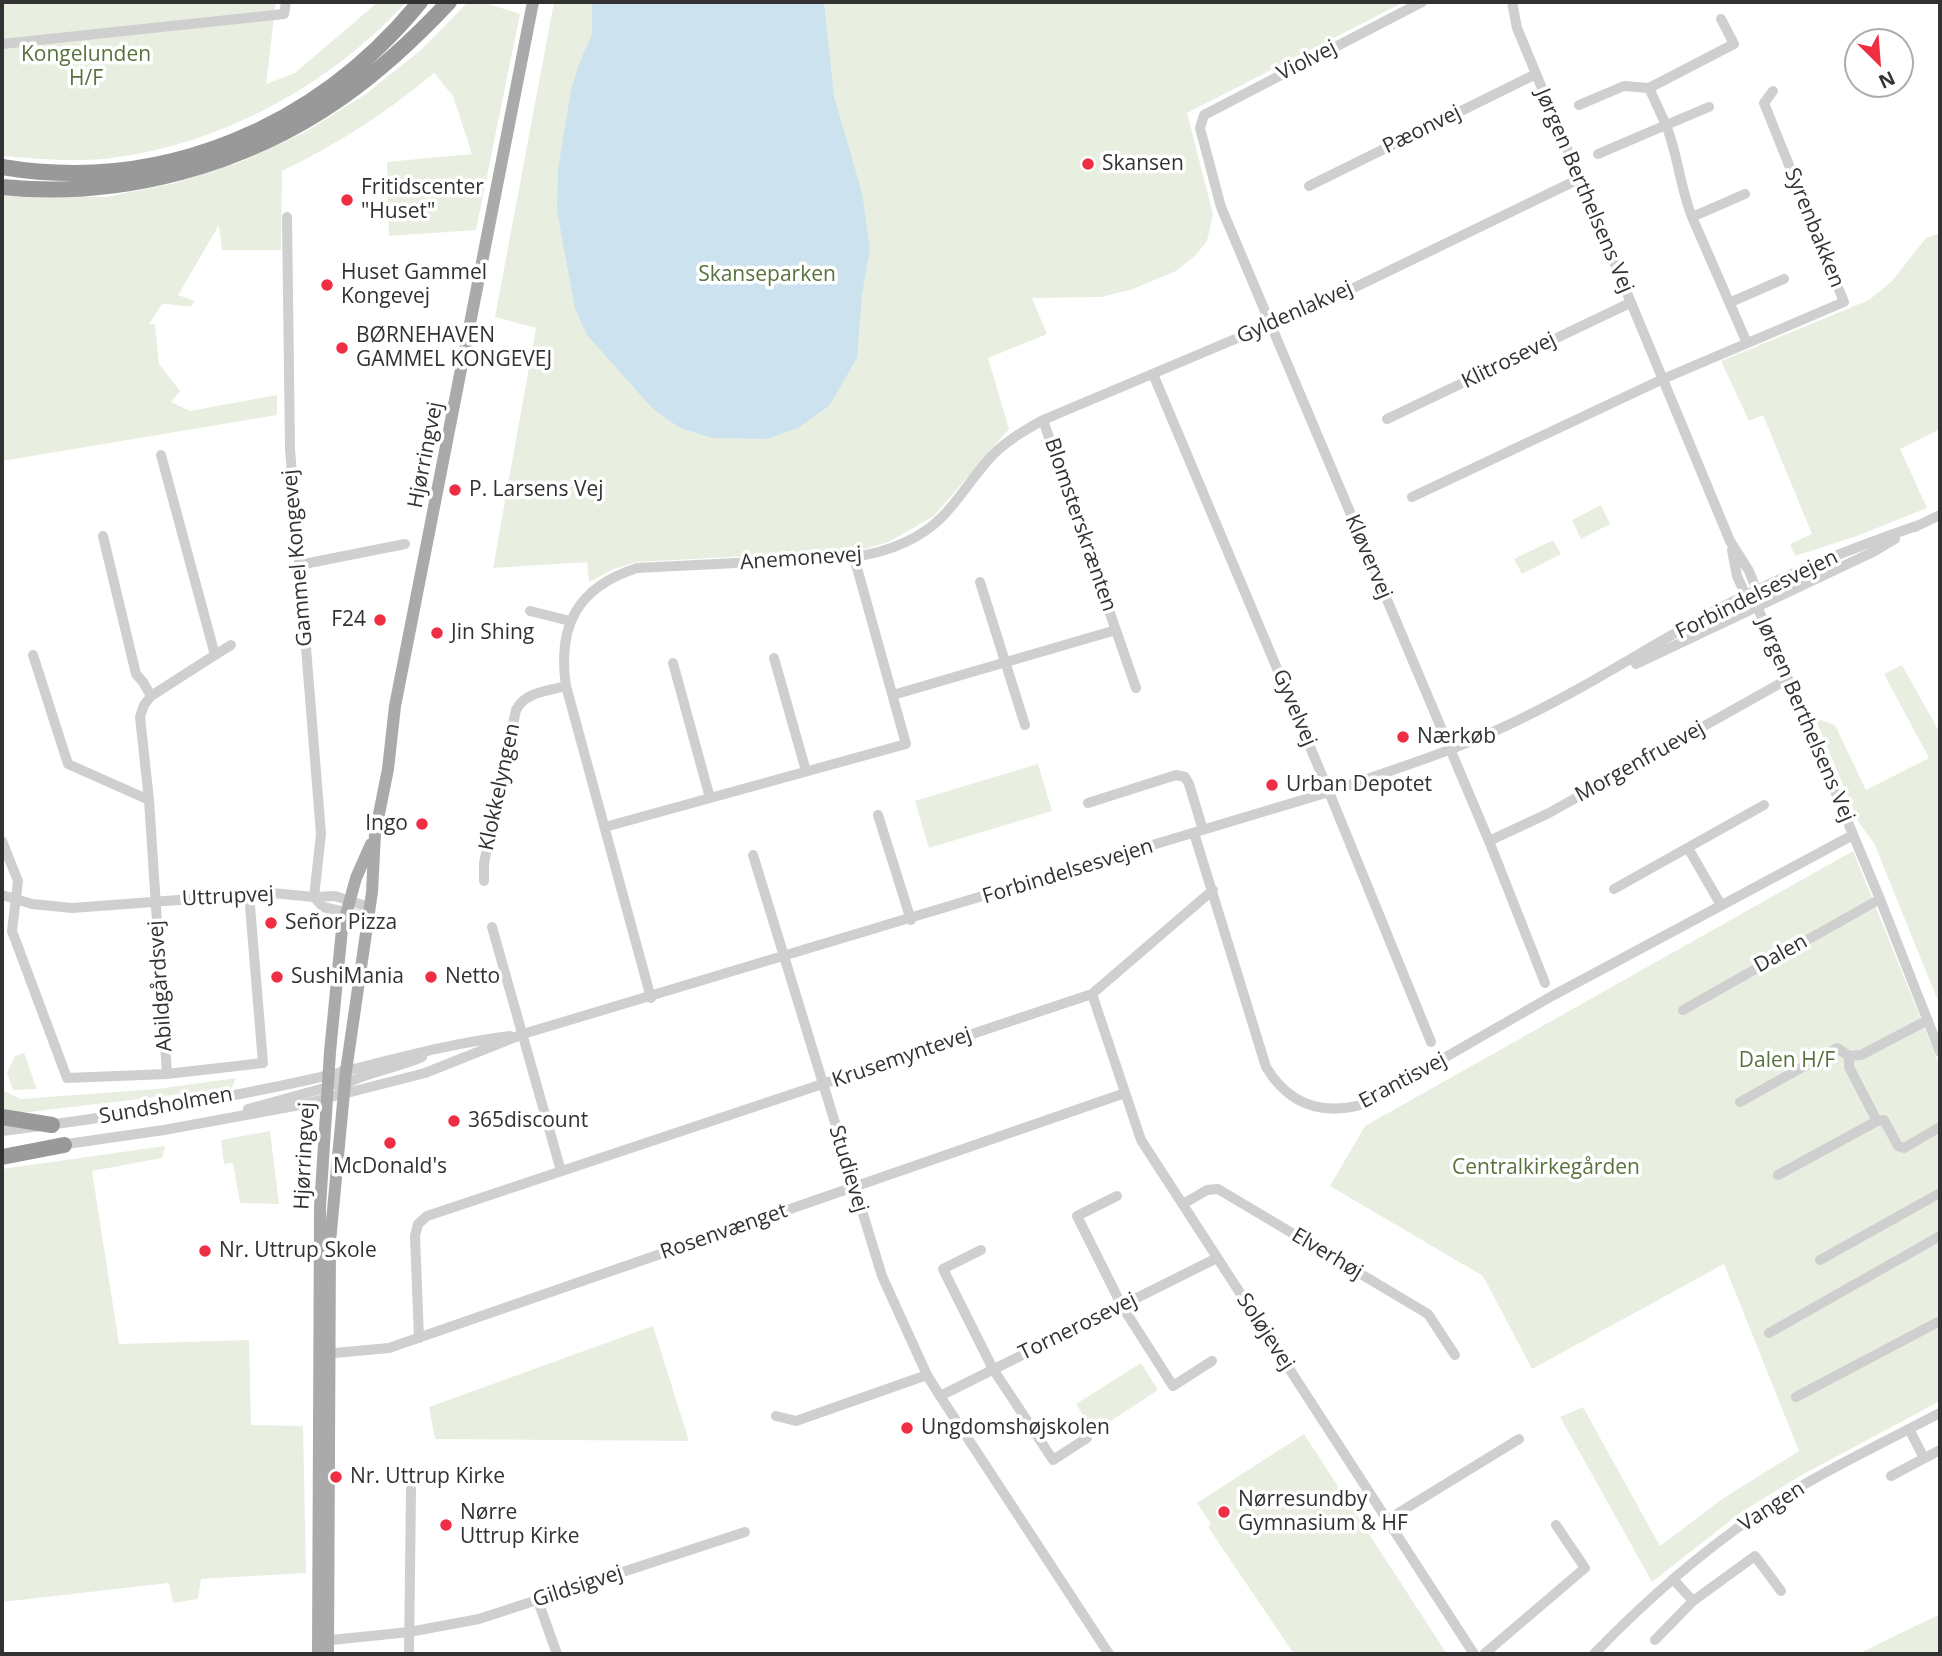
<!DOCTYPE html>
<meta charset="utf-8">
<style>
body{margin:0}
#map{position:relative;width:1942px;height:1656px;overflow:hidden;background:#fff;font-family:"Open Sans",sans-serif}
canvas{display:block}
.frame{position:absolute;inset:0;border:4px solid #323232;pointer-events:none}
.north{position:absolute;left:1844px;top:28px;width:70px;height:70px;box-sizing:border-box;background:#fff;border:2px solid #adadad;border-radius:50%;rotate:155deg;font-size:19px;font-weight:700;line-height:28px;text-align:center;color:#323232}
.north::after{content:'';display:block;margin:auto;width:24px;height:32px;background:#ef2e43;clip-path:polygon(50% 0,100% 100%,50% 72%,0 100%)}
</style>
<div id="map">
<canvas width="1942" height="1656"></canvas>
<div class="frame"></div>
<div class="north">N</div>
</div>
<script>
const ctx = document.querySelector('canvas').getContext('2d');
ctx.lineJoin = 'round';
function fillPath(path, color) {
  ctx.fillStyle = color;
  ctx.fill(path, 'evenodd');
}
function strokePath(path, color, width, dash) {
  ctx.strokeStyle = color;
  ctx.lineWidth = width;
  ctx.lineCap = dash ? 'butt' : 'round';
  ctx.setLineDash(dash || []);
  ctx.stroke(path);
}
function label(font, color, halo, rows, align = 'center') {
  ctx.font = font + ' "Open Sans",sans-serif';
  ctx.lineWidth = 7;
  ctx.setLineDash([]);
  ctx.textBaseline = 'middle';
  ctx.strokeStyle = halo;
  ctx.fillStyle = color;
  for (const [text, x, y, turn = 0] of rows) {
    ctx.save();
    ctx.translate(x, y);
    ctx.rotate((+turn || 0) * Math.PI / 180);
    ctx.textAlign = isNaN(turn) ? turn : align;
    if (halo) ctx.strokeText(text, 0, 0);
    ctx.fillText(text, 0, 0);
    ctx.restore();
  }
}
const green = new Path2D(`
 M2,2H276L266,84L295,73L378,2H406C333,83 227,141 119,157C80,163 41,159 2,156Z
 M468,2H482L520,14L476,230L389,236L387,162L472,154L453,96L434,73C386,113 338,144 282,171L281,250H222L219,225L178,295L195,301L191,306C181,307 172,304 162,304L149,324H155L159,364L180,391L171,402L190,411L277,395V415L2,461V195L106,197L176,183L243,161L307,131L367,93L422,49Z
 M554,2H1404L1187,113L1213,214L1207,241L1196,255L1176,271L1133,289L1102,297L1032,298L1047,334L988,358L1009,429L934,516L889,542L861,550L636,562L614,569L589,582L587,562L493,568L536,328L495,317Z
 M1940,233V429L1900,449L1927,508L1857,536L1795,556L1790,544L1812,534L1763,415L1749,421L1721,361L1869,300L1892,281L1926,238Z
 M1601,505L1610,524L1581,539L1572,520Z
 M1553,540L1561,554L1522,574L1514,559Z
 M1902,665L1940,733V1006L1874,843L1859,823L1815,718L1835,725L1866,790L1929,758L1884,674Z
 M1038,764L1052,811L929,848L915,801Z
 M1853,851L1940,1066V1401L1800,1476L1740,1513L1652,1582L1560,1417L1583,1407L1660,1546L1722,1499L1799,1451L1724,1264L1532,1369L1483,1276L1330,1186L1365,1126Z
 M24,1053L37,1089L13,1090L7,1073L15,1056Z
 M236,1078L232,1088L21,1113L2,1109V1090L21,1099L157,1089Z
 M270,1131L279,1204L240,1203L233,1163L224,1164L221,1140Z
 M165,1146L162,1158L92,1171L119,1344L249,1340L251,1425L303,1426L306,1573L201,1579L198,1599L173,1603L169,1583L2,1602V1169Z
 M653,1326L689,1441L435,1439L429,1407Z
 M1141,1363L1158,1390L1094,1432L1076,1404Z
 M1304,1434L1447,1654H1294L1208,1527L1211,1524L1197,1503Z
 M1940,1614V1654H1860L1862,1652Z`);
const water = new Path2D(`
 M592,2H824L834,96L862,193L870,248L862,295L857,358L829,406L798,428L767,439L712,438L680,428L653,409L587,335L575,309L557,211L558,169L571,90L579,64L592,34Z`);
const minor = new Path2D(`
 M1422,2L1204,115L1200,128L1221,207L1489,841L1545,983
 M1512,2L1517,28L1730,541L1749,571L1757,591V606
 M2,44L284,14L286,2
 M1579,105L1624,86L1649,88
 M1598,154L1666,125L1649,88L1734,44L1721,19
 M1309,186L1536,74
 M1745,194L1692,217L1747,343
 M287,217L290,449L321,834L314,897
 M1692,217C1680,187 1678,155 1666,125L1709,107
 M1731,302L1784,279
 M1153,374L1329,792L1431,1042
 M1387,419L1630,303
 M1043,420L1136,688
 M161,455L215,655L151,696L144,705L140,717L149,800L167,1074L263,1063L249,894
 M1412,497L1663,379L1844,302L1764,103L1773,91
 M1915,527L1940,515
 M103,536L136,674L143,682L151,696
 M1732,550L1737,576L1746,596L1757,606L1788,679L1880,899L1940,1052
 M299,565L405,544
 M980,582L1025,725
 M530,611L570,621
 M33,655L68,764L149,800
 M215,655L231,645
 M774,658L806,771
 M673,663L710,798
 M1636,664L1873,552L1895,539
 M893,695L1116,630
 M1088,803L1176,775L1185,777L1189,784L1203,830
 M878,815L911,920
 M605,827L906,744L854,557
 M1194,833L1266,1067C1289,1105 1322,1116 1364,1104L1552,996L1853,835
 M2,841L18,881L12,931L67,1078L167,1074
 M1489,841L1549,813L1788,679
 M1688,848L1721,905
 M753,855L882,1276L927,1375L940,1396L1109,1654
 M484,881V863L516,710C525,692 547,691 566,686
 M1614,889L1764,805
 M2,895L32,904L72,908L272,893L314,897L335,896L369,907
 M314,897L323,907L368,917
 M492,927L561,1171
 M1092,994L1141,1140L1474,1654
 M651,998L566,686C557,625 578,587 637,568L854,557C887,552 918,541 942,517C960,499 973,476 990,458C1005,441 1024,431 1043,420L1335,297L1579,179
 M1683,1010L1880,899
 M1849,1056L1861,1055L1928,1020
 M339,1088C364,1072 395,1069 422,1057
 M1740,1102L1837,1048L1849,1056V1067L1877,1121
 M248,1109L328,1087L338,1079L343,1070
 M2,1131C106,1118 210,1102 312,1079C378,1064 443,1044 510,1036
 M60,1145L164,1130L300,1105L425,1073L523,1034L1329,792C1389,771 1451,752 1508,725C1586,689 1656,641 1732,602C1793,571 1855,547 1919,525
 M1778,1175L1877,1121L1884,1120L1898,1146L1904,1148L1940,1127
 M1117,1196L1077,1216L1122,1306L1173,1386L1212,1361
 M1183,1204L1207,1190L1218,1189L1428,1314L1455,1355
 M981,1250L943,1269L993,1369L1053,1460L1087,1438
 M1820,1260L1940,1193
 M1769,1333L1940,1236
 M419,1338L415,1236L418,1224L427,1216L1092,994L1213,890
 M324,1354L389,1348L1125,1093
 M940,1396L1217,1258
 M1796,1397L1940,1321
 M776,1416L796,1421L927,1375
 M1909,1429L1924,1458
 M1891,1476L1940,1450
 M1387,1520L1519,1439
 M1673,1579L1693,1601
 M538,1601L557,1654
 M1655,1640L1693,1601L1755,1556L1781,1591
 M322,1641L409,1632L479,1619L745,1532
 M409,1654L411,1489
 M1484,1654L1585,1568L1556,1525
 M1594,1654C1643,1603 1698,1555 1757,1514C1814,1475 1879,1445 1940,1413`);
const major = new Path2D(`
 M318,1654L320,1207L330,1052L342,929L356,878L371,844
 M328,1654L330,1242L346,1071L372,892L375,834L388,769L395,706L533,2`);
const highway = new Path2D(`
 M2,167C163,194 318,127 420,2
 M2,187C120,199 244,166 341,98C381,70 416,37 449,2
 M2,1117L52,1125
 M2,1157L64,1145`);
const markers = [
 [1088,164,7,"#ef2e43"],
 [347,200,7,"#ef2e43"],
 [327,285,7,"#ef2e43"],
 [342,348,7,"#ef2e43"],
 [455,490,7,"#ef2e43"],
 [380,620,7,"#ef2e43"],
 [437,633,7,"#ef2e43"],
 [1403,737,7,"#ef2e43"],
 [1272,785,7,"#ef2e43"],
 [422,824,7,"#ef2e43"],
 [271,923,7,"#ef2e43"],
 [277,977,7,"#ef2e43"],
 [431,977,7,"#ef2e43"],
 [454,1121,7,"#ef2e43"],
 [390,1143,7,"#ef2e43"],
 [205,1251,7,"#ef2e43"],
 [907,1428,7,"#ef2e43"],
 [336,1477,7,"#ef2e43"],
 [1224,1512,7,"#ef2e43"],
 [446,1525,7,"#ef2e43"]
];
const parkNames = [
 ["Kongelunden",86,55],
 ["H/F",86,79],
 ["Skanseparken",767,275],
 ["Dalen H/F",1787,1061],
 ["Centralkirkegården",1546,1168]
];
const streetNames = [
 ["Violvej",1307,61,-27],
 ["Pæonvej",1422,130,-26],
 ["Jørgen Berthelsens Vej",1584,191,67],
 ["Syrenbakken",1814,228,68],
 ["Gyldenlakvej",1295,313,-24],
 ["Klitrosevej",1509,361,-26],
 ["Hjørringvej",426,455,-79],
 ["Blomsterskrænten",1080,525,71],
 ["Kløvervej",1368,557,67],
 ["Gammel Kongevej",298,558,-95],
 ["Anemonevej",801,559,-4],
 ["Forbindelsesvejen",1757,595,-26],
 ["Gyvelvej",1294,708,67],
 ["Jørgen Berthelsens Vej",1805,720,67],
 ["Morgenfruevej",1640,762,-29],
 ["Klokkelyngen",500,787,-78],
 ["Forbindelsesvejen",1068,872,-17],
 ["Uttrupvej",228,897,-3],
 ["Dalen",1781,954,-29],
 ["Abildgårdsvej",161,986,-94],
 ["Krusemyntevej",902,1058,-19],
 ["Erantisvej",1403,1081,-28],
 ["Sundsholmen",166,1106,-10],
 ["Hjørringvej",305,1156,-87],
 ["Studievej",848,1169,73],
 ["Rosenvænget",724,1232,-19],
 ["Elverhøj",1327,1254,31],
 ["Tornerosevej",1078,1327,-26],
 ["Soløjevej",1265,1332,57],
 ["Vangen",1772,1507,-33],
 ["Gildsigvej",578,1587,-18]
];
const poiNames = [
 ["Skansen",1102,164],
 ["Fritidscenter",361,188],
 ["\"Huset\"",361,212],
 ["Huset Gammel",341,273],
 ["Kongevej",341,297],
 ["BØRNEHAVEN",356,336],
 ["GAMMEL KONGEVEJ",356,360],
 ["P. Larsens Vej",469,490],
 ["F24",366,620,"right"],
 ["Jin Shing",451,633],
 ["Nærkøb",1417,737],
 ["Urban Depotet",1286,785],
 ["Ingo",408,824,"right"],
 ["Señor Pizza",285,923],
 ["SushiMania",291,977],
 ["Netto",445,977],
 ["365discount",468,1121],
 ["McDonald's",390,1167,"center"],
 ["Nr. Uttrup Skole",219,1251],
 ["Ungdomshøjskolen",921,1428],
 ["Nr. Uttrup Kirke",350,1477],
 ["Nørresundby",1238,1500],
 ["Gymnasium & HF",1238,1524],
 ["Nørre",460,1513],
 ["Uttrup Kirke",460,1537]
];
fillPath(green, '#e9efe0');
fillPath(water, '#cce3ef');
strokePath(minor, '#cfcfcf', 10);
strokePath(major, '#aaa', 12);
strokePath(highway, '#999', 16);
for (const [x, y, r, color] of markers) {
  const dot = new Path2D();
  dot.arc(x, y, r, 0, 2 * Math.PI);
  ctx.fillStyle = color;
  ctx.fill(dot);
  strokePath(dot, '#fff', 2.5);
}
label('21px', '#57723c', '#fff', parkNames);
label('21px', '#323232', '#fff', streetNames);
label('21px', '#323232', '#fff', poiNames, 'left');
</script>
